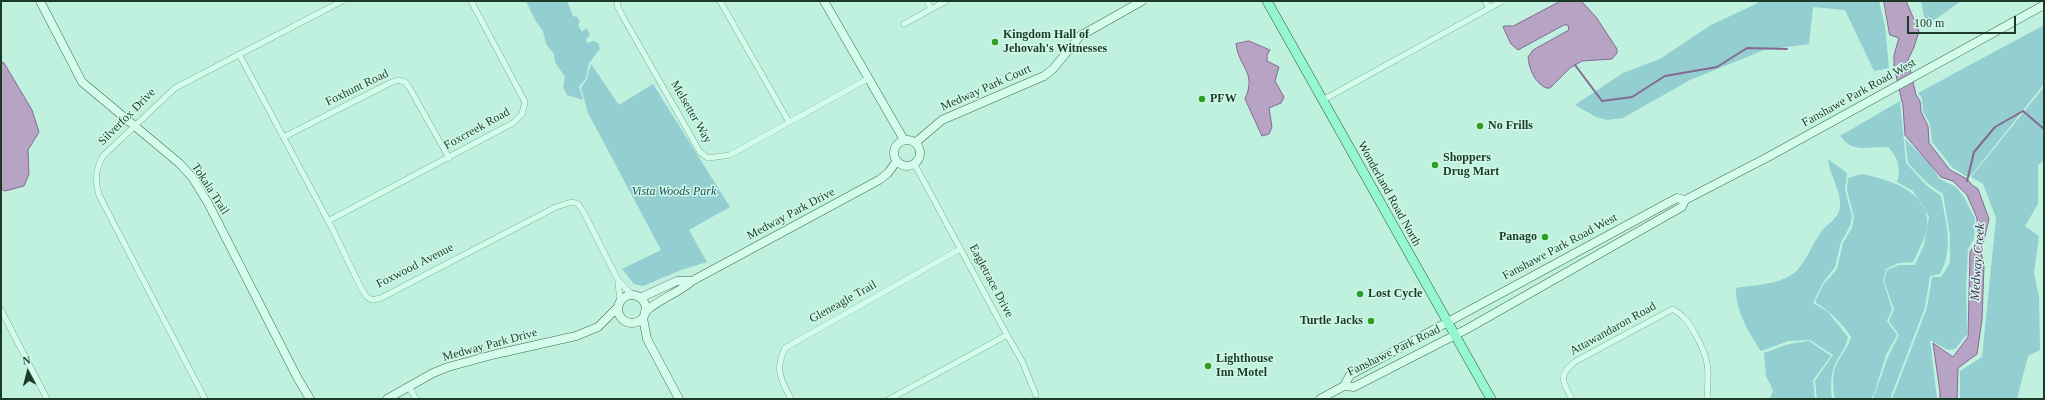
<!DOCTYPE html>
<style>
body{margin:0}
#map{position:relative;width:2045px;height:400px;overflow:hidden;background:#c0f1de;font-family:"Times New Roman",serif}
canvas{display:block}
.frame{position:absolute;inset:0;border:2px solid #1c3a28;pointer-events:none}
.north{position:absolute;left:8px;top:352px;width:40px;height:40px;-webkit-text-stroke:3px #d0f8e9;paint-order:stroke;rotate:353deg;font-size:11px;font-weight:700;line-height:16px;text-align:center;color:#1c3a28}
.north::after{content:'';display:block;margin:auto;width:14px;height:18px;background:#1c3a28;clip-path:polygon(50% 0,100% 100%,50% 72%,0 100%)}
.scale{position:absolute;left:1907px;top:16px;width:109px;height:18px;box-sizing:border-box;border:2px solid #1c3a28;border-top:0;padding-left:5px;font-size:12px;line-height:14px;white-space:nowrap;color:#1c3a28;-webkit-text-stroke:3px #d0f8e9;paint-order:stroke}
</style>
<div id="map">
<canvas width="2045" height="400"></canvas>
<div class="frame"></div>
<div class="north">N</div>
<div class="scale">100 m</div>
</div>
<script>
const ctx = document.querySelector('canvas').getContext('2d');
ctx.lineJoin = 'round';
function fillPath(path, color) {
  ctx.fillStyle = color;
  ctx.fill(path, 'evenodd');
}
function strokePath(path, color, width, dash) {
  ctx.strokeStyle = color;
  ctx.lineWidth = width;
  ctx.lineCap = dash ? 'butt' : 'round';
  ctx.setLineDash(dash || []);
  ctx.stroke(path);
}
function label(font, color, halo, rows, align = 'center') {
  ctx.font = font + ' "Times New Roman",serif';
  ctx.lineWidth = 3;
  ctx.setLineDash([]);
  ctx.textBaseline = 'middle';
  ctx.strokeStyle = halo;
  ctx.fillStyle = color;
  for (const [text, x, y, turn = 0] of rows) {
    ctx.save();
    ctx.translate(x, y);
    ctx.rotate((+turn || 0) * Math.PI / 180);
    ctx.textAlign = isNaN(turn) ? turn : align;
    if (halo) ctx.strokeText(text, 0, 0);
    ctx.fillText(text, 0, 0);
    ctx.restore();
  }
}
const green = new Path2D(`
 M526,1H567L573,16L577,17L580,21L578,25L582,32L586,28L590,34L586,40L587,43L594,41L598,43L600,49L589,63L586,78L579,87L583,100L567,95L563,87L565,77L555,62L554,54L546,44L543,31L535,20Z
 M1757,1H1879L1885,26L1889,68L1874,71L1845,10L1813,7L1809,44L1764,50L1742,59L1690,80L1623,118L1607,120L1596,117L1575,105L1623,73L1660,59L1711,25L1758,3Z
 M1921,1H1961L1926,26Z
 M2044,25V84L1969,178L1953,168L1932,142L1930,124L1923,112L1922,98L1918,93Z
 M591,64L619,105L653,84L730,207L689,230L707,262L681,270L643,286L634,284L622,269L661,250L588,113L581,88L587,79Z
 M2044,87V160L2038,165V204L2025,226L2039,236L2034,273L2039,297L2040,350L2028,356L2017,399H1960V371L1982,357L1996,218L1983,184L1971,177Z
 M1900,101L1906,163L1926,185L1941,196C1946,223 1954,249 1940,274L1930,276L1925,307L1890,399H1873L1888,357L1899,335L1889,321L1894,309L1884,281L1887,270L1899,265H1915L1924,245L1929,217L1913,191L1897,182C1901,170 1898,156 1888,147C1868,146 1853,154 1840,136Z
 M1905,139L1929,163L1940,179L1956,187L1964,197L1975,219L1974,239L1968,249L1966,287L1967,334L1955,349L1948,350L1930,340L1937,399H1892L1927,308L1932,277H1941L1950,263V235L1943,194L1927,183L1908,163Z
 M1828,159L1847,173L1845,190L1852,216L1850,226L1841,242L1835,267L1822,284L1813,303L1828,312L1848,337C1846,349 1838,356 1834,367C1830,377 1831,389 1832,399H1817L1815,381L1833,355L1810,340L1788,341L1761,351C1749,333 1735,310 1736,288C1759,284 1789,285 1802,264C1809,254 1814,242 1821,232C1828,223 1839,219 1840,206C1841,189 1829,175 1828,159Z
 M1862,174C1886,179 1923,189 1927,218C1929,233 1919,249 1913,262L1898,263L1886,269L1883,281L1892,309L1887,321L1897,335L1886,355L1874,394L1871,399H1835C1833,390 1832,377 1835,368C1839,357 1848,349 1851,337C1841,322 1831,312 1815,302L1823,285L1837,269L1843,243L1852,228L1854,217L1847,190L1848,178Z
 M1809,341L1831,356L1813,380L1815,399H1770L1773,390L1766,376L1764,353L1789,344Z`);
const water = new Path2D(`
 M1561,1H1581L1583,3L1596,17L1617,49V53L1612,59L1582,61L1570,68L1550,88H1546C1535,83 1529,69 1528,57L1533,50L1569,30L1568,25H1564L1518,50L1511,44L1503,27L1504,26H1513Z
 M1884,1H1906L1919,31L1914,47L1908,60L1916,95L1920,101L1921,112L1928,126L1929,143L1950,170L1967,179L1972,185L1978,189L1989,219L1981,252L1984,266L1982,320L1977,354L1958,368L1957,399H1940V392L1933,343L1953,357L1968,337L1970,252L1978,239L1977,218L1967,195L1953,181L1941,177L1905,135L1903,106L1894,66V55L1899,38L1890,35Z
 M1249,41L1270,50L1267,55V61L1279,67L1275,81L1284,97L1281,103L1269,108L1272,127L1269,134L1262,136L1245,99C1257,72 1239,68 1236,44Z
 M1,62L4,63L32,110L39,132L28,150L29,174L24,186L5,191L1,189Z`);
const stream = new Path2D(`
 M1575,65L1602,101L1632,97L1665,76L1717,67L1747,48L1787,49
 M1967,181L1974,152L1995,127L2023,111L2044,129`);
const street = new Path2D(`
 M617,1L618,7L623,17L700,152L708,158L730,155L869,78
 M720,1L789,122
 M927,1L931,9
 M1485,1L1489,8
 M904,24L946,1
 M239,54L332,228L361,288L366,296L372,300L381,298L556,207L572,202L578,204L583,211L618,280L632,295
 M1323,100L1502,1
 M284,137L390,83L398,80L405,82L409,87L449,158
 M328,221L513,123L522,114L525,102L471,1
 M618,281L620,301
 M1,310L47,399
 M1007,335L1022,361L1036,395
 M409,387L416,399
 M205,399L99,195C95,181 95,169 103,156L175,88L342,1
 M791,399C780,378 775,370 785,348L960,249
 M890,399L1007,335L915,165
 M1572,399C1562,382 1558,374 1576,361L1673,309C1684,316 1689,322 1695,334C1710,360 1709,370 1707,399`);
const secondary = new Path2D(`
 M40,1L82,82L179,163L192,177L208,203L297,377L310,399
 M824,1L904,140
 M894 153a13 13 0 1 1 26 0a13 13 0 1 1-26 0Z
 M915,143L942,120L1044,76L1053,69L1080,36L1142,1
 M618 309a14 14 0 1 1 28 0a14 14 0 1 1-28 0Z
 M640,298L677,281H692
 M645,312C659,299 677,294 692,281L879,180L888,173L896,162
 M643,318L647,339L679,399
 M1344,386L1354,387L1467,329L1671,213L1682,207L1685,200L1768,157L2044,5
 M387,399L433,373L448,367L496,354L576,336L598,327L618,307
 M1320,399L1344,386L1350,375L1677,198L1685,200`);
const primary = new Path2D(`
 M1267,1L1491,399`);
const markers = [
 [995,42,4,"#2e9f22"],
 [1202,99,4,"#2e9f22"],
 [1480,126,4,"#2e9f22"],
 [1435,165,4,"#2e9f22"],
 [1545,237,4,"#2e9f22"],
 [1360,294,4,"#2e9f22"],
 [1371,321,4,"#2e9f22"],
 [1208,366,4,"#2e9f22"]
];
const poiNames = [
 ["Kingdom Hall of",1003,35],
 ["Jehovah's Witnesses",1003,49],
 ["PFW",1210,99],
 ["No Frills",1488,126],
 ["Shoppers",1443,158],
 ["Drug Mart",1443,172],
 ["Panago",1537,237,"right"],
 ["Lost Cycle",1368,294],
 ["Turtle Jacks",1363,321,"right"],
 ["Lighthouse",1216,359],
 ["Inn Motel",1216,373]
];
const streetNames = [
 ["Foxhunt Road",357,88,-26],
 ["Medway Park Court",986,88,-24],
 ["Fanshawe Park Road West",1859,93,-29],
 ["Melsetter Way",691,112,60],
 ["Silverfox Drive",127,117,-45],
 ["Foxcreek Road",477,129,-29],
 ["Tokala Trail",210,189,57],
 ["Wonderland Road North",1389,194,61],
 ["Medway Park Drive",791,214,-28],
 ["Fanshawe Park Road West",1560,247,-28],
 ["Foxwood Avenue",415,266,-27],
 ["Eagletrace Drive",991,281,62],
 ["Gleneagle Trail",843,302,-29],
 ["Attawandaron Road",1613,329,-29],
 ["Medway Park Drive",490,345,-15],
 ["Fanshawe Park Road",1394,351,-26]
];
const parkNames = [
 ["Vista Woods Park",674,192]
];
const waterNames = [
 ["Medway Creek",1978,262,-86]
];
fillPath(green, '#93ced0');
fillPath(water, '#b7a3c3');
strokePath(water, '#846991', 1);
strokePath(stream, '#846991', 2);
strokePath(street, '#568c6e', 6);
strokePath(secondary, '#3a6d4f', 9);
strokePath(primary, '#2b593c', 10);
strokePath(street, '#d4fbec', 5.5);
strokePath(secondary, '#d4fbec', 8);
strokePath(primary, '#94f7d0', 9);
for (const [x, y, r, color] of markers) {
  const dot = new Path2D();
  dot.arc(x, y, r, 0, 2 * Math.PI);
  ctx.fillStyle = color;
  ctx.fill(dot);
  strokePath(dot, '#d0f8e9', 1.5);
}
label('bold 12px', '#1c3a28', '#d0f8e9', poiNames, 'left');
label('12px', '#1c3a28', '#d0f8e9', streetNames);
label('italic 12px', '#214f58', '#d0f8e9', parkNames);
label('italic 13px', '#532a5b', '#d0f8e9', waterNames);
</script>
